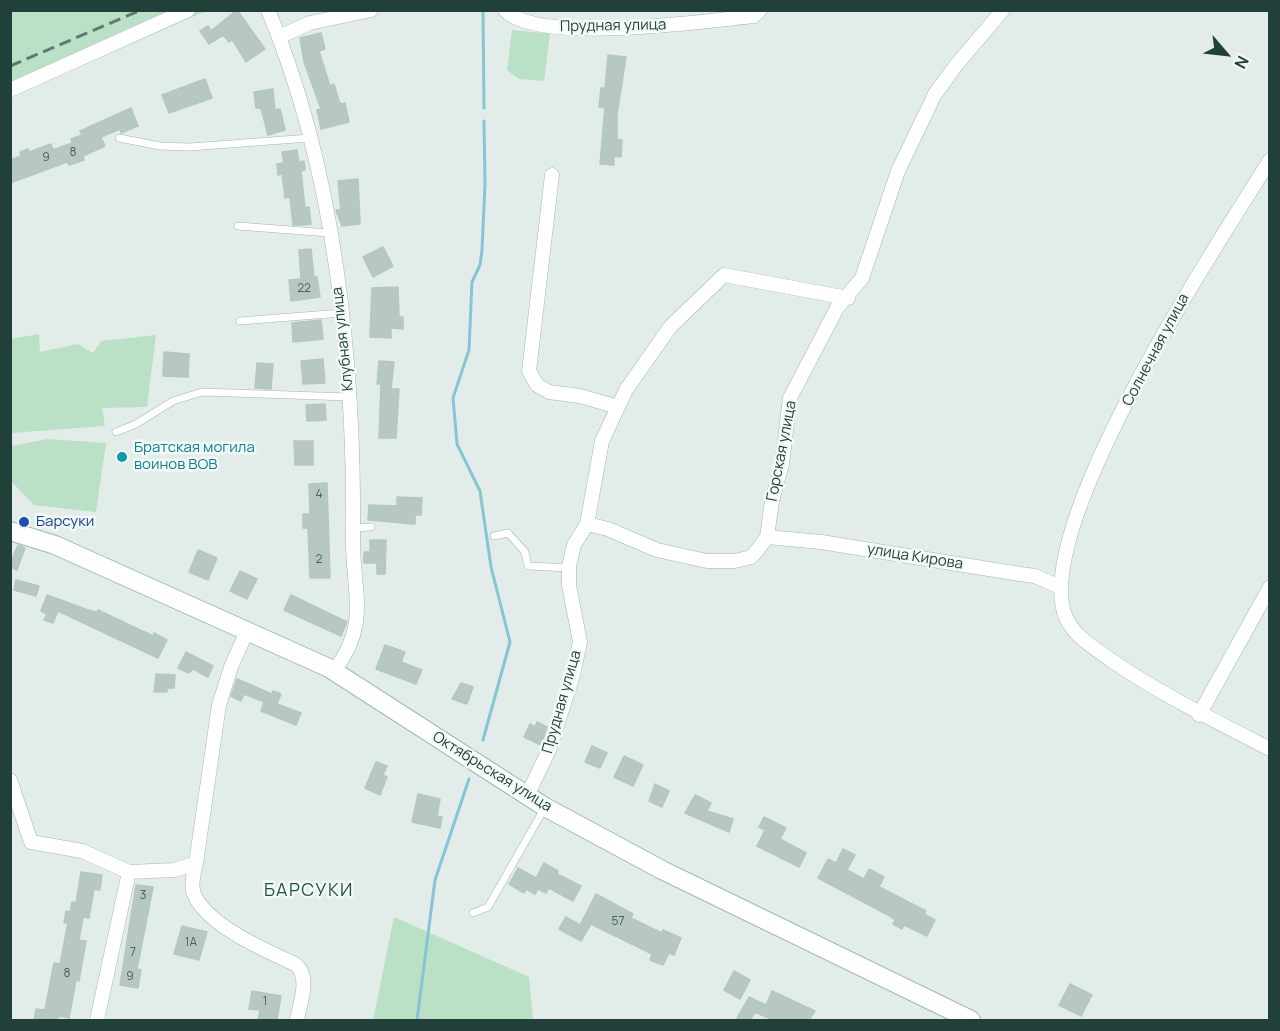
<!DOCTYPE html>
<meta charset="utf-8">
<style>
body{margin:0}
#map{position:relative;width:1280px;height:1031px;overflow:hidden;background:#e2ede9;font-family:Manrope,sans-serif}
canvas{display:block}
.frame{position:absolute;inset:0;border:12px solid #214039;pointer-events:none}
.north{position:absolute;left:1196px;top:24px;width:60px;height:60px;-webkit-text-stroke:4px #f3f9f7;paint-order:stroke;rotate:118deg;font-size:16px;font-weight:700;line-height:24px;text-align:center;color:#214039}
.north::after{content:'';display:block;margin:auto;width:21px;height:27px;background:#214039;clip-path:polygon(50% 0,100% 100%,50% 72%,0 100%)}
</style>
<div id="map">
<canvas width="1280" height="1031"></canvas>
<div class="frame"></div>
<div class="north">N</div>
</div>
<script>
const ctx = document.querySelector('canvas').getContext('2d');
ctx.lineJoin = 'round';
function fillPath(path, color) {
  ctx.fillStyle = color;
  ctx.fill(path, 'evenodd');
}
function strokePath(path, color, width, dash) {
  ctx.strokeStyle = color;
  ctx.lineWidth = width;
  ctx.lineCap = dash ? 'butt' : 'round';
  ctx.setLineDash(dash || []);
  ctx.stroke(path);
}
function label(font, color, halo, rows, align = 'center') {
  ctx.font = font + ' Manrope,sans-serif';
  ctx.lineWidth = 5;
  ctx.setLineDash([]);
  ctx.textBaseline = 'middle';
  ctx.strokeStyle = halo;
  ctx.fillStyle = color;
  for (const [text, x, y, turn = 0] of rows) {
    ctx.save();
    ctx.translate(x, y);
    ctx.rotate((+turn || 0) * Math.PI / 180);
    ctx.textAlign = isNaN(turn) ? turn : align;
    if (halo) ctx.strokeText(text, 0, 0);
    ctx.fillText(text, 0, 0);
    ctx.restore();
  }
}
const green = new Path2D(`
 M11,10L206,11L11,97Z
 M512,30L550,34L544,81L519,79L507,70Z
 M39,334L40,352L78,344L93,353L101,341L156,335L147,407L102,408L105,426L11,433V339Z
 M48,439L106,443L96,512L34,505L11,481V446Z
 M394,917L529,977L533,1020H373Z`);
const stream = new Path2D(`
 M483,11L484,108
 M483,740L510,642L491,567L480,491L457,444L453,398L469,350L472,282L480,265L482,250L485,184L484,121
 M417,1020L435,880L469,779`);
const building = new Path2D(`
 M237,10L265,49L246,62L232,39L229,42L223,35L209,44L200,31L208,26L211,31Z
 M321,33L325,49L319,51L330,86L334,84L340,104L345,103L349,122L321,129L317,110L321,109L304,62L300,38Z
 M608,55L626,57L617,115V140H622L621,157L614,156V165L600,164L605,108L599,107L601,88H605Z
 M205,79L212,98L169,113L162,95Z
 M273,89L275,110L280,109L285,130L268,135L261,108H256L254,92Z
 M131,108L138,126L121,133L120,129L101,137L105,146L83,156L84,160L69,165L67,162L10,183V160L21,156L20,152L28,149L29,152L51,144L53,150L72,143L71,139L82,135L80,131Z
 M297,150L299,162L304,161L305,170L301,171L305,208L309,207L311,224L302,225H293L290,197L285,198L282,174L278,175L277,164L284,163L282,152Z
 M358,179L360,224L342,226L336,210H341L338,181Z
 M383,247L393,266L373,277L363,257Z
 M311,249L314,277H317L320,297L291,301L289,280L301,279L299,250Z
 M398,287L399,317H403V329L391,328V338L370,337L372,288Z
 M321,320L323,339L293,342L292,323Z
 M164,352L189,354L188,377L163,376Z
 M323,359L325,383L303,384L301,361Z
 M379,361L394,362L391,389H399L396,438H379L381,384H377Z
 M257,363L273,364L271,389L255,388Z
 M325,404L326,420L307,421L306,405Z
 M294,441H313V465H295Z
 M327,483L330,578H310L308,528H303V514H310L309,484Z
 M397,497L422,498L421,515H415V524L368,520L369,505L397,506Z
 M370,540H386L385,574H377V563H364V552H370Z
 M18,545L25,548L17,570L10,567V564Z
 M198,550L217,558L208,580L189,572Z
 M240,571L257,579L247,599L230,591Z
 M16,580L39,586L36,596L14,590Z
 M47,595L91,611L97,612L98,610L153,636L154,633L167,640L158,658L58,611L53,623L44,620L47,614L41,611Z
 M291,595L347,622L341,636L284,610Z
 M385,645L405,652L401,662L422,670L416,684L376,669Z
 M186,652L213,666L208,677L193,669L189,673L178,668Z
 M156,674L175,675L174,688H167V692H154Z
 M237,679L272,694L273,691L281,694L277,704L301,713L296,725L261,711L264,702L244,694L241,701L231,696Z
 M461,683L473,687L467,704L452,699Z
 M537,722L547,727L541,745L524,737L530,724L535,727Z
 M592,746L607,753L600,768L585,762Z
 M624,756L643,765L633,786L614,777Z
 M376,762L387,766L383,775L387,777L380,795L365,788Z
 M655,784L669,791L662,807L649,801Z
 M418,794L440,799L437,816L442,817L440,828L412,822Z
 M695,795L711,803L707,811L733,819L729,832L685,813Z
 M764,817L786,828L780,839L806,853L799,867L757,846L765,830L759,827Z
 M843,849L855,855L847,870L864,879L869,869L884,877L879,887L926,911L924,914L935,920L927,936L904,925L902,929L893,924L895,920L888,915L818,878L828,859L836,863Z
 M544,863L558,871L557,874L581,886L573,901L549,888L546,893L538,889L535,894L526,889L524,893L509,884L518,868L536,878Z
 M81,872L102,875L100,890L94,889L89,918L83,917L79,940L86,941L79,981L76,980L69,1018L59,1016L58,1020H34L36,1009L45,1010L54,963L60,964L68,923H64L66,911L70,912L72,902L76,903Z
 M136,885L153,887L137,969L141,970L138,988L120,985Z
 M596,894L633,914L631,918L662,933L663,930L681,938L674,955L669,953L663,965L650,960L652,954L591,924L581,941L559,929L566,917L580,925Z
 M182,926L207,932L199,960L174,954Z
 M734,971L750,980L740,999L724,990Z
 M1070,984L1092,995L1081,1016L1059,1005Z
 M252,991L281,996L277,1020H258L260,1010L249,1009Z
 M772,991L815,1011L809,1020H773L755,1012L750,1020H736L749,997L766,1005Z`);
const lane = new Path2D(`
 M119,138L160,146L190,147L310,138
 M238,226L329,233
 M240,321L342,313
 M116,432L136,424L173,401L202,392L349,397
 M354,528L371,527
 M494,536L508,533L525,552L528,566L569,568
 M473,913L488,907L544,809`);
const street = new Path2D(`
 M268,10C336,171 355,368 353,541C353,594 370,624 334,671
 M505,10C537,45 706,21 754,16L760,10
 M279,37L310,23L371,10
 M10,90L188,10
 M1270,160C1223,236 1016,546 1070,625C1079,639 1097,650 1111,660C1162,695 1215,721 1270,749
 M552,175L529,371L537,385L549,392L580,396L618,407
 M587,524L608,529L657,550L707,561H735L751,557L756,552L767,537L772,501L782,464L790,398L837,308L862,278L898,171L935,94L957,64L1003,10
 M767,537L821,542L1020,574L1035,576L1060,587
 M1199,715L1270,587
 M10,780L31,842L82,851L129,872L175,870L196,863L219,705L231,667L247,631
 M527,796L549,750L573,675L580,642L569,585V566L574,545L587,524L602,441L626,390L670,327L724,275L848,298
 M196,863C194,873 191,882 193,891C203,924 265,950 295,964C311,976 300,1003 297,1020
 M97,1020L129,872`);
const secondary = new Path2D(`
 M10,531L55,545L329,668L545,807L662,870L971,1020`);
const rail = new Path2D(`
 M10,66L141,10`);
const markers = [
 [122,457,6,"#0f9aa8"],
 [24,522,6,"#1a4fb4"]
];
const numberNames = [
 ["8",73,153],
 ["9",46,158],
 ["22",304,289],
 ["4",319,495],
 ["2",319,560],
 ["3",143,896],
 ["57",618,922],
 ["1А",191,943],
 ["7",133,953],
 ["8",67,974],
 ["9",130,977],
 ["1",265,1002]
];
const streetNames = [
 ["Прудная улица",613,26,-1],
 ["Клубная улица",343,339,-96],
 ["Солнечная улица",1156,350,-62],
 ["Горская улица",782,451,-79],
 ["улица Кирова",915,557,9],
 ["Прудная улица",562,702,-74],
 ["Октябрьская улица",492,772,32]
];
const cultureNames = [
 ["Братская могила",134,448],
 ["воинов ВОВ",134,465]
];
const transitNames = [
 ["Барсуки",36,522]
];
const quarterNames = [
 ["БАРСУКИ",309,891]
];
fillPath(green, '#bae0c6');
strokePath(stream, '#87c5d5', 3);
fillPath(building, '#b7c8c2');
strokePath(building, '#b4c7c1', 1.5);
strokePath(lane, '#a4b6b1', 8);
strokePath(street, '#a4b6b1', 15);
strokePath(secondary, '#a0bab2', 20);
strokePath(lane, '#fff', 7);
strokePath(street, '#fff', 14);
strokePath(secondary, '#fff', 18);
strokePath(rail, '#5c7b74', 3, [12, 6]);
for (const [x, y, r, color] of markers) {
  const dot = new Path2D();
  dot.arc(x, y, r, 0, 2 * Math.PI);
  ctx.fillStyle = color;
  ctx.fill(dot);
  strokePath(dot, '#f3f9f7', 2);
}
label('12px', '#46625b', null, numberNames);
label('15px', '#214039', '#f3f9f7', streetNames);
label('15px', '#0d838f', '#f3f9f7', cultureNames, 'left');
label('15px', '#164399', '#f3f9f7', transitNames, 'left');
ctx.letterSpacing = '1.5px';
label('18px', '#1c5349', '#f3f9f7', quarterNames);
ctx.letterSpacing = '0px';
</script>
